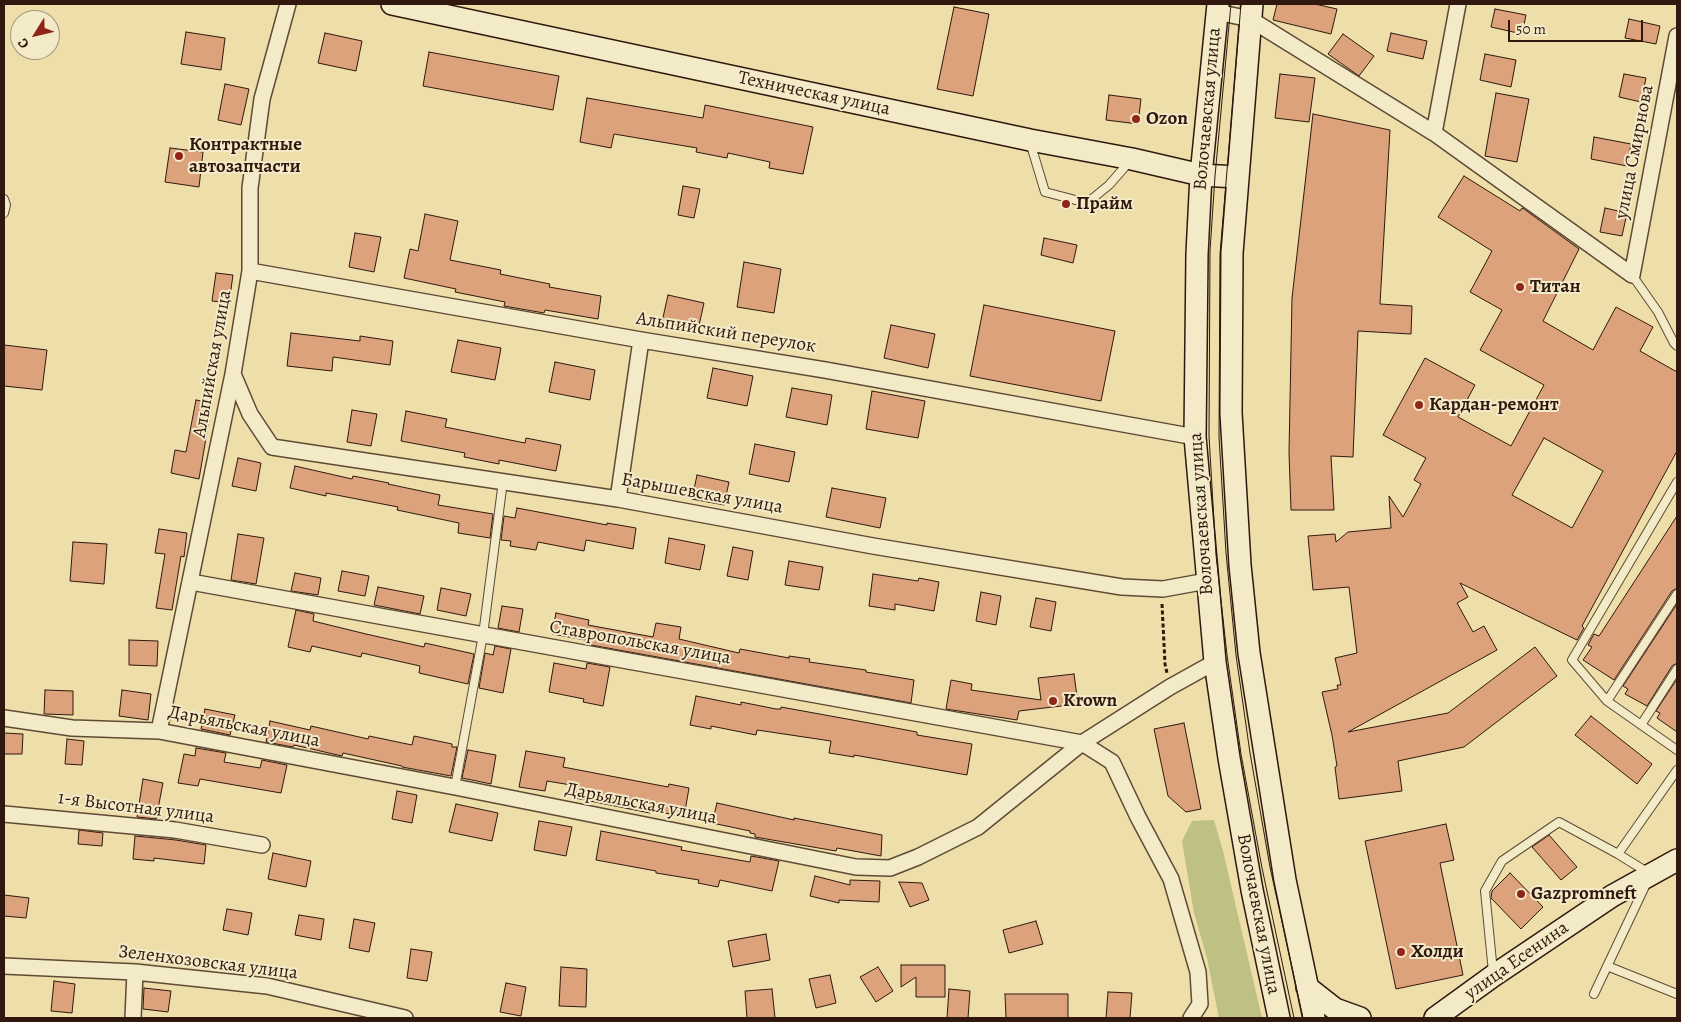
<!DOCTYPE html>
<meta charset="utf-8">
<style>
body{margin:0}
#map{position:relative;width:1681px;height:1022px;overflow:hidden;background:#eddeaa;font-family:Alegreya,serif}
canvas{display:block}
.frame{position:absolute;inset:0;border:5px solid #30180e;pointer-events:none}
.north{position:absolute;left:10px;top:10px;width:50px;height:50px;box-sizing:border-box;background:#f3eac8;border:1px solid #a5967e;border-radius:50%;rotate:234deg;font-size:14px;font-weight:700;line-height:20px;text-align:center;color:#30180e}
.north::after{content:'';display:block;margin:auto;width:18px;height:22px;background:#8f2418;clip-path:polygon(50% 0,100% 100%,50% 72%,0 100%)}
.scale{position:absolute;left:1508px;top:20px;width:135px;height:22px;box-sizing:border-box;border:2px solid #30180e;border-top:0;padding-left:6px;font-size:15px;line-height:18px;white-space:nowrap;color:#30180e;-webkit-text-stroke:4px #f3eac8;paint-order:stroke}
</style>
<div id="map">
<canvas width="1681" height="1022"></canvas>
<div class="frame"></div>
<div class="north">С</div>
<div class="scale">50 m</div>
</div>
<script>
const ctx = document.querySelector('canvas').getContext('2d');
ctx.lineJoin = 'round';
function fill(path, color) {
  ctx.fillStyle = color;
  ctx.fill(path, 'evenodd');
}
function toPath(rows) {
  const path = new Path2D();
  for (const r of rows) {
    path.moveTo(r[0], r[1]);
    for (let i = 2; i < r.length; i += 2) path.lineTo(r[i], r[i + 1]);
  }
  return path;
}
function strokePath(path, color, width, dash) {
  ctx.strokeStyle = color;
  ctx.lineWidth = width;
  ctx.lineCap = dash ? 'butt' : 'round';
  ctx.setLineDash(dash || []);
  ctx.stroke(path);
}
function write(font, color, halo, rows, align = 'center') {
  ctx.font = font + ' Alegreya,serif';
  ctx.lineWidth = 4;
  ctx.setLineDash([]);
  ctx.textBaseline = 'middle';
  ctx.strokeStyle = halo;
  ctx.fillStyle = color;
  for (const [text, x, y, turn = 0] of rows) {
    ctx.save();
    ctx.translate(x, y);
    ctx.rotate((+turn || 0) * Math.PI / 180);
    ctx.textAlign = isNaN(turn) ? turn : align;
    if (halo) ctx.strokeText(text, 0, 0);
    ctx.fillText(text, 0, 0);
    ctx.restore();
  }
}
const green = toPath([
 [1214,820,1223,851,1262,1018,1219,1018,1207,958,1194,913,1182,841,1192,821]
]);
const building = toPath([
 [1277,4,1315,4,1337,9,1331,34,1273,20,1277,4],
 [954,7,989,14,973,96,937,89,954,7],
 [1495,9,1526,15,1522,34,1491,27,1495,9],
 [1629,19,1660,26,1656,44,1625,38,1629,19],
 [186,32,225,38,221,70,181,64,186,32],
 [325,33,362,41,356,71,318,63,325,33],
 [1391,33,1427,41,1423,59,1387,51,1391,33],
 [1343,34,1374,56,1359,76,1328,54,1343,34],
 [429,52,559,76,553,110,423,86,429,52],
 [1485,54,1516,60,1511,87,1480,80,1485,54],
 [1280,74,1315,78,1309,122,1275,118,1280,74],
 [1624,74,1646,78,1641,102,1619,97,1624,74],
 [225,84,249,89,241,125,218,120,225,84],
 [1496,93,1529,99,1517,162,1485,156,1496,93],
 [1109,95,1141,99,1138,124,1106,120,1109,95],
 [587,98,703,118,705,105,813,127,803,174,769,168,770,162,728,153,727,158,696,152,697,148,614,134,611,148,580,142,587,98],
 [1313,114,1390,130,1380,304,1412,306,1411,334,1358,331,1353,457,1331,456,1334,510,1291,510,1289,453,1292,298,1313,114],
 [1594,137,1631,144,1627,166,1591,159,1594,137],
 [170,148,203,152,199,187,165,182,170,148],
 [1464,176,1520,211,1522,208,1524,209,1579,249,1543,321,1593,350,1616,307,1653,327,1640,351,1677,372,1677,451,1582,626,1584,628,1577,640,1460,583,1468,597,1457,603,1473,632,1484,626,1497,650,1348,732,1448,713,1535,647,1557,676,1464,747,1398,761,1402,791,1339,799,1335,767,1337,766,1332,735,1322,692,1338,689,1337,685,1341,685,1335,658,1357,653,1349,587,1313,590,1308,536,1335,534,1336,542,1348,532,1391,528,1389,496,1403,517,1421,484,1414,480,1426,458,1383,435,1425,358,1475,385,1458,417,1511,446,1544,385,1480,350,1502,310,1470,292,1492,251,1438,217,1464,176],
 [1544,438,1603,471,1572,528,1512,495,1544,438],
 [683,186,700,189,694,218,678,215,683,186],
 [1605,208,1627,213,1622,236,1600,232,1605,208],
 [425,214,458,221,450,260,501,270,500,274,550,284,549,287,601,296,598,319,545,310,544,313,504,306,505,302,455,292,456,289,404,278,410,249,418,251,425,214],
 [355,233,381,237,374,272,349,267,355,233],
 [1044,238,1077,245,1073,263,1041,255,1044,238],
 [744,262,781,269,774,313,737,307,744,262],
 [216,273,233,275,229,303,212,301,216,273],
 [668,295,704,303,698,330,662,322,668,295],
 [984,305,1115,331,1101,401,970,376,984,305],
 [891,325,935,334,928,368,884,358,891,325],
 [291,333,360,341,360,336,393,341,390,365,333,357,332,371,287,366,291,333],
 [458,340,501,348,495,380,451,372,458,340],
 [4,345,47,350,42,390,4,386,4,345],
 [555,362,595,370,590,400,549,392,555,362],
 [713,368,753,376,747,406,707,398,713,368],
 [792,388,832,395,827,425,786,417,792,388],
 [872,391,925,401,918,438,866,429,872,391],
 [196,400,212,403,199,479,171,473,175,450,186,452,196,400],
 [352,410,377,414,371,446,347,442,352,410],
 [406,411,447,419,445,427,525,443,526,438,561,445,556,471,499,460,499,464,464,457,465,453,401,441,406,411],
 [755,444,795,452,789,482,749,474,755,444],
 [238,458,261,463,256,491,232,486,238,458],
 [295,466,352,479,353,476,389,483,388,484,440,495,438,505,493,514,490,538,458,533,459,523,397,510,398,507,326,493,326,496,290,488,295,466],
 [697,475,729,482,724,505,692,499,697,475],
 [832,488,886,498,880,528,826,517,832,488],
 [517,508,607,525,607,523,636,528,633,549,586,540,584,551,538,542,536,550,510,546,511,541,501,540,504,516,515,518,517,508],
 [1677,516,1677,588,1672,591,1614,680,1583,660,1592,647,1588,645,1594,634,1599,636,1677,516],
 [159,529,187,533,184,557,181,556,172,610,156,608,165,554,155,553,159,529],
 [238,534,264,538,256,584,231,580,238,534],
 [669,538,705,545,700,570,665,563,669,538],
 [73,542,107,544,104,584,70,581,73,542],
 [733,547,753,551,748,580,727,576,733,547],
 [789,561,823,567,819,590,785,585,789,561],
 [342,571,369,576,365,596,338,591,342,571],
 [295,573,321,578,318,595,291,591,295,573],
 [873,574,918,581,919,578,939,582,934,611,895,604,895,610,869,606,873,574],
 [378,587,424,596,420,614,374,605,378,587],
 [441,588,471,594,466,616,437,610,441,588],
 [981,592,1001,596,996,625,976,621,981,592],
 [1036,598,1056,602,1051,631,1030,627,1036,598],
 [1677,604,1677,663,1672,666,1647,706,1625,694,1628,689,1623,686,1677,604],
 [502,606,523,609,519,632,498,628,502,606],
 [296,610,314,614,313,621,366,634,424,647,425,643,474,654,468,684,419,673,420,666,362,653,361,657,312,646,310,652,288,647,296,610],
 [556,613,589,620,588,625,653,637,656,623,681,627,679,639,739,653,740,649,789,658,789,656,810,659,809,662,866,670,866,672,914,680,911,703,591,645,591,641,552,634,556,613],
 [129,640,158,641,157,666,129,665,129,640],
 [495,646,511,649,503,693,479,688,485,653,493,655,495,646],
 [554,663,586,669,587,663,610,667,603,706,583,702,584,699,549,692,554,663],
 [1074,674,1078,704,1019,711,1017,720,946,709,951,680,972,684,971,690,1041,700,1038,678,1074,674],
 [1677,679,1677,732,1657,718,1660,713,1656,711,1677,679],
 [45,690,73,691,73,715,44,714,45,690],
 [122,690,151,694,148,720,119,716,122,690],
 [696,696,741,705,741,702,776,709,781,709,781,707,869,723,917,732,917,735,972,744,967,775,854,755,854,757,829,753,831,741,757,730,756,735,711,726,711,729,690,725,696,696],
 [205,709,235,715,230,735,201,729,205,709],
 [1591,716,1652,764,1637,784,1575,735,1591,716],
 [270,721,310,730,311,726,368,739,369,736,412,745,414,736,452,744,452,747,457,747,451,776,402,767,402,766,343,753,342,756,294,745,293,747,266,742,270,721],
 [1184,723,1201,809,1186,812,1168,796,1154,729,1184,723],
 [4,733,23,734,22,754,4,754,4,733],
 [67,739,84,741,82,765,65,764,67,739],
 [196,748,226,753,224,762,260,768,262,760,287,765,281,793,200,779,198,786,178,783,184,754,195,756,196,748],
 [468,750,496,755,491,784,462,778,468,750],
 [526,751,565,758,563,767,668,787,669,784,689,788,684,817,650,810,650,813,575,798,577,786,547,781,545,791,519,787,526,751],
 [143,779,163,783,156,819,137,817,143,779],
 [397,791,417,795,412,823,392,819,397,791],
 [717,803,794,820,794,818,882,835,881,856,837,848,836,851,755,837,755,834,750,833,750,831,712,823,717,803],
 [456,804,498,813,492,841,449,832,456,804],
 [539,821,572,827,566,856,534,850,539,821],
 [1446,824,1454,860,1440,863,1463,975,1396,989,1365,841,1446,824],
 [79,830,103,833,102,846,78,844,79,830],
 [601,831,682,847,681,850,750,862,751,856,779,861,772,891,720,880,718,887,698,883,699,880,656,873,656,871,596,860,601,831],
 [1549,835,1577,867,1561,880,1532,847,1549,835],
 [135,836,176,840,206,845,204,864,154,858,154,861,133,859,135,836],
 [273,853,311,861,306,887,268,879,273,853],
 [1510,873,1543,907,1521,929,1491,898,1492,891,1510,873],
 [815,876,850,885,850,880,880,881,879,902,839,900,839,903,810,896,815,876],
 [899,882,922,883,929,900,910,907,899,882],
 [4,895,29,898,26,918,4,916,4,895],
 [227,909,252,913,248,935,223,930,227,909],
 [299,915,324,919,321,940,295,935,299,915],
 [354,919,375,923,369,952,349,948,354,919],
 [1036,921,1043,944,1009,953,1003,930,1036,921],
 [766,934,770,960,733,967,728,941,766,934],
 [411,949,432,952,427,981,407,978,411,949],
 [901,965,945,965,945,997,916,997,916,977,901,987,901,965],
 [561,967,587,969,586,1007,559,1006,561,967],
 [878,967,893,991,876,1002,860,977,878,967],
 [830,975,836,1003,816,1008,809,979,830,975],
 [54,981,75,984,72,1013,51,1011,54,981],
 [506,983,526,987,521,1016,500,1012,506,983],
 [144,988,171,991,168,1012,143,1009,144,988],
 [772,989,775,1018,747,1018,745,991,772,989],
 [949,989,970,991,968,1018,947,1018,949,989],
 [1108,992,1132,993,1130,1018,1106,1018,1108,992],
 [1005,994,1068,994,1068,1018,1006,1018,1005,994]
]);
const path = toPath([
 [1162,604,1165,664,1167,673]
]);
const lane = toPath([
 [1030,142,1045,192,1087,203,1109,185,1130,161],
 [4,199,6,205,4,213],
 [1632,275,1658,312,1674,343,1677,346],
 [1677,594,1607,701,1677,750],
 [1607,701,1572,660,1677,482],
 [1641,725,1677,669],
 [455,787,483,635,503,481],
 [1618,854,1677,770],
 [1607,966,1677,994],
 [1493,972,1485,891,1502,861,1559,822,1618,854,1647,872],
 [1594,994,1646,884]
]);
const street = toPath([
 [1217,12,1250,19,1434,133,1632,275,1677,36],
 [1434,133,1458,4],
 [250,271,641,340,825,370,1195,437],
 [233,374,250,414,272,447,618,499,873,546,1122,587,1163,589,1207,581],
 [618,499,641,340],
 [191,582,1082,743,1112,762,1138,817,1171,879,1198,972,1200,1004,1191,1018],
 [4,718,72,728,159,731,455,787,856,867,890,868,918,857,978,827,1082,743,1170,687,1215,662],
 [159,731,233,374,250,271,250,188,262,99,288,4],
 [4,814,175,830,262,845],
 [4,966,135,972,267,986,405,1018],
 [133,1018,135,972]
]);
const secondary = toPath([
 [392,4,1030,140,1132,159,1201,175,1237,177],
 [1218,4,1201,175,1197,254,1195,437,1215,662,1229,758,1252,890,1279,1018],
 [1252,4,1232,253,1231,413,1240,565,1249,653,1285,880,1314,1018],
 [1307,987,1335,1009,1360,1018],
 [1435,1018,1493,976,1612,896,1677,860]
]);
const tram = toPath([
 [1231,4,1215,176,1210,251,1209,436,1216,555,1227,655,1241,754,1262,868,1294,1018],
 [1241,4,1220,254,1219,437,1226,553,1236,655,1250,753,1270,867,1303,1018]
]);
const markers = [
 [1136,119,5,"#8f2418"],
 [179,156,5,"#8f2418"],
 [1066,204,5,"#8f2418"],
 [1520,287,5,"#8f2418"],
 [1419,405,5,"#8f2418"],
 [1053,701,5,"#8f2418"],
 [1521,894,5,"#8f2418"],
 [1401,952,5,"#8f2418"]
];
const streetNames = [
 ["Техническая улица",814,94,12],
 ["Волочаевская улица",1208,109,-85],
 ["улица Смирнова",1635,152,-79],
 ["Альпийский переулок",726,333,9],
 ["Альпийская улица",213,364,-80],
 ["Барышевская улица",702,494,10],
 ["Волочаевская улица",1202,514,-94],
 ["Ставропольская улица",640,643,10],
 ["Дарьяльская улица",244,727,11],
 ["Дарьяльская улица",641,804,11],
 ["1-я Высотная улица",136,808,7],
 ["Волочаевская улица",1258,914,79],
 ["улица Есенина",1517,961,-35],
 ["Зеленхозовская улица",208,963,7]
];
const poiNames = [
 ["Ozon",1146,119],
 ["Контрактные",189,145],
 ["автозапчасти",189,167],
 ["Прайм",1076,204],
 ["Титан",1530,287],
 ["Кардан-ремонт",1429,405],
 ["Krown",1063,701],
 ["Gazpromneft",1531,894],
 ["Холди",1411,952]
];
fill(green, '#bec084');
fill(building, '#dba27b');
strokePath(building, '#30180e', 1);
strokePath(lane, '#5f4a35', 10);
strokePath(street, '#5f4a35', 18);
strokePath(secondary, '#30180e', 24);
strokePath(path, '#30180e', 3, [4, 2.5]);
strokePath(lane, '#f3eac8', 8);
strokePath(street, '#f3eac8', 15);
strokePath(secondary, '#f3eac8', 21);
strokePath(tram, '#30180e', 1);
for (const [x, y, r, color] of markers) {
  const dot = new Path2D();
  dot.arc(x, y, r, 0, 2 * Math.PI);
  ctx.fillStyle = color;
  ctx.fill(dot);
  strokePath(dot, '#f3eac8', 2);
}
write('19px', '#30180e', '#f3eac8', streetNames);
write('bold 19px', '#30180e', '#f3eac8', poiNames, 'left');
</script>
